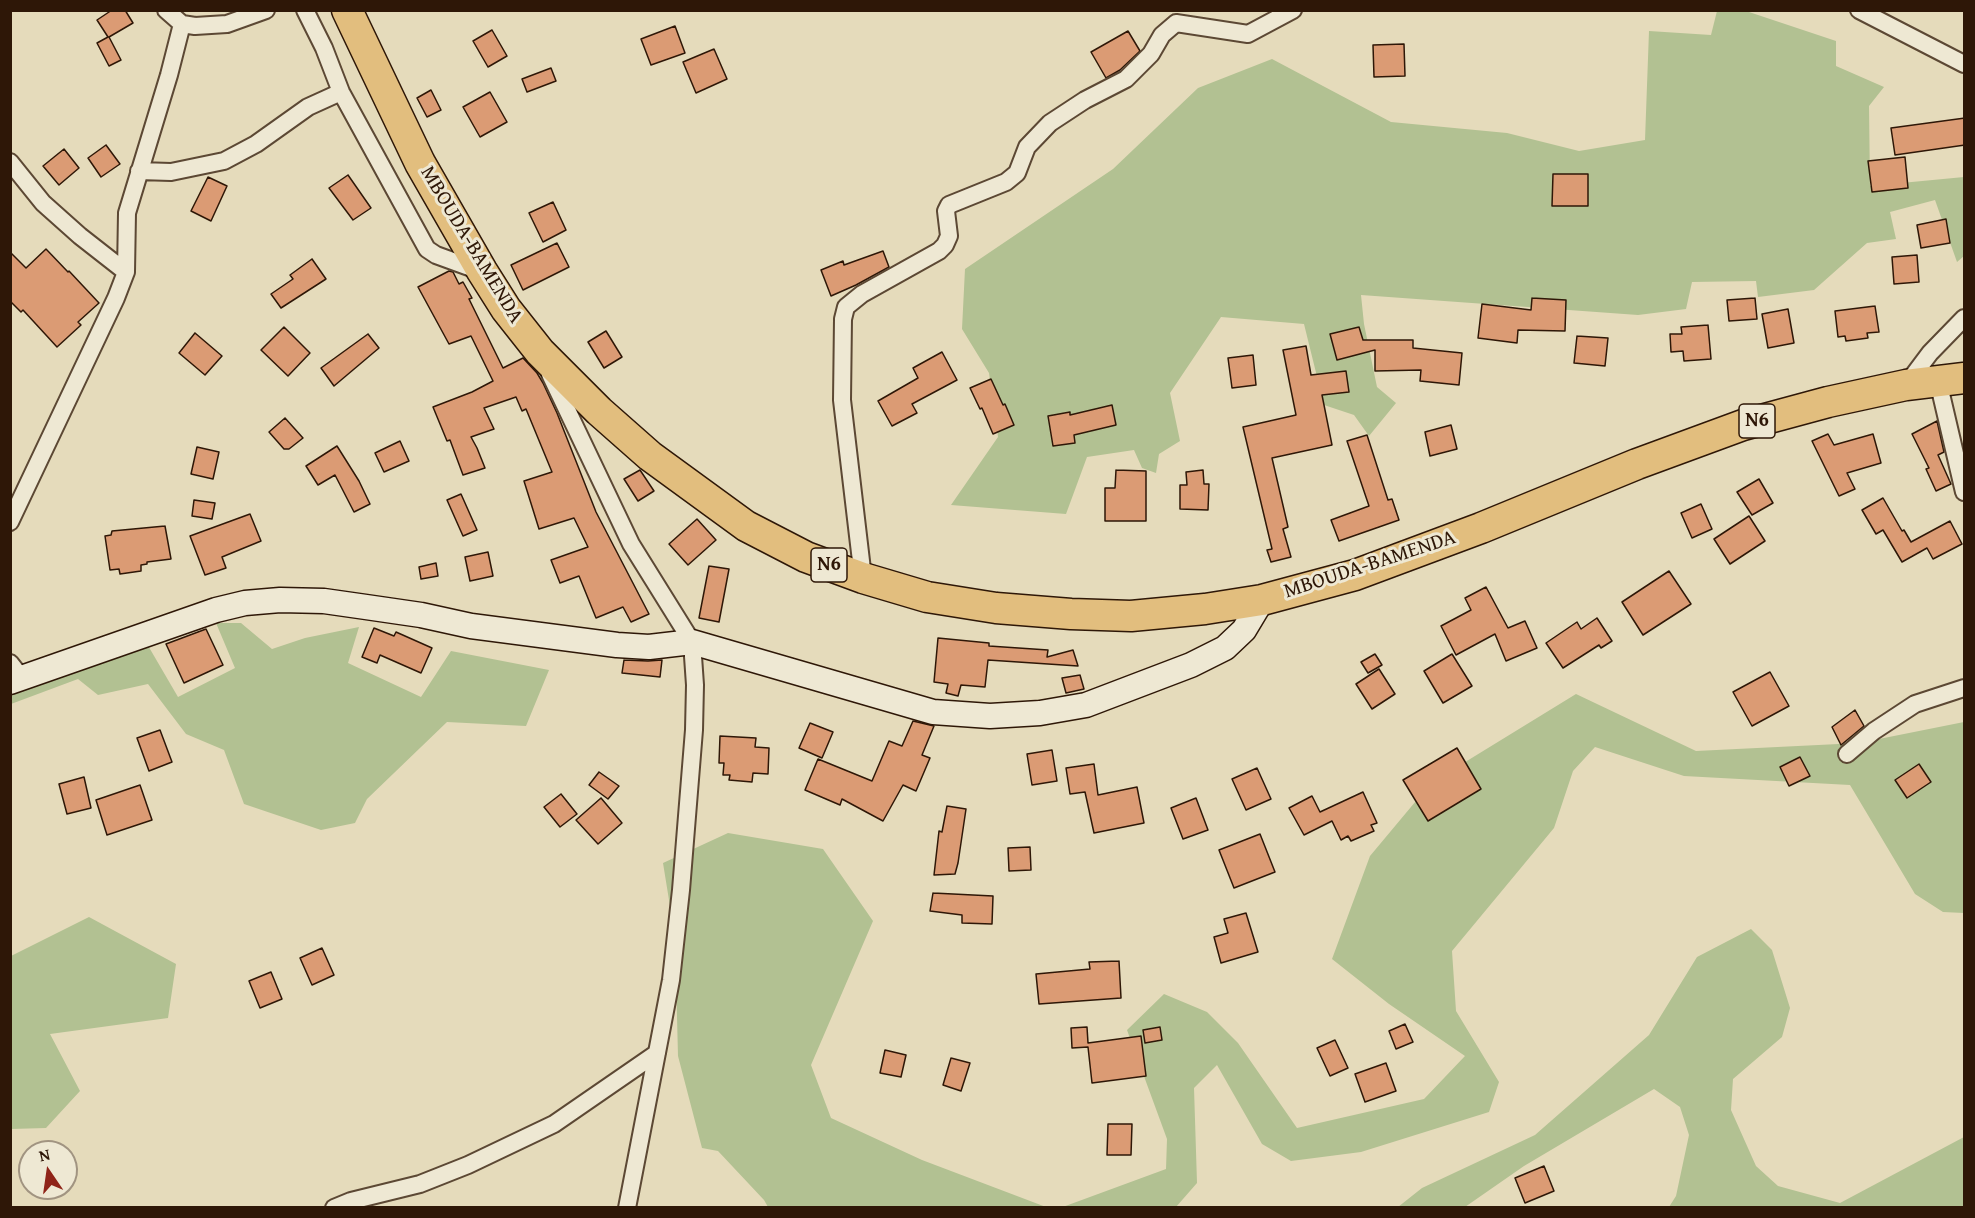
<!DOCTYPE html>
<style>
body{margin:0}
#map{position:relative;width:1975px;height:1218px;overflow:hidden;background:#e5dbbb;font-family:"Gentium Book Plus",serif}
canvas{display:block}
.frame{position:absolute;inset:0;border:12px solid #2e1707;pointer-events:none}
.north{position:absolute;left:18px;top:1140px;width:60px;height:60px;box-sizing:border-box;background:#eee8d3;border:2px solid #a19481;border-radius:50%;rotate:347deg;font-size:16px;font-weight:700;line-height:24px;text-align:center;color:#2e1707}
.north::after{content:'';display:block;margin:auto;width:21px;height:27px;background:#8f2418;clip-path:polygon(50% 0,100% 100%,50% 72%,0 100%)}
</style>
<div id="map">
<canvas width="1975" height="1218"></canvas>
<div class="frame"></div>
<div class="north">N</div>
</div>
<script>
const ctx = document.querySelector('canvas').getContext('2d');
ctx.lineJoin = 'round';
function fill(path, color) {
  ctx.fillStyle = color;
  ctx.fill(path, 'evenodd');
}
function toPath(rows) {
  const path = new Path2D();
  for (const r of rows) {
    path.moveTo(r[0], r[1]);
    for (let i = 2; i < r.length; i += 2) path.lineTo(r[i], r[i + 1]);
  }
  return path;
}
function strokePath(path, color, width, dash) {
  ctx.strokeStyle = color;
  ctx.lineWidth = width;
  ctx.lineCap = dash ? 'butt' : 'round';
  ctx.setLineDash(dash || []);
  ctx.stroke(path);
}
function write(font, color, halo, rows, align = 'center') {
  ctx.font = font + ' "Gentium Book Plus",serif';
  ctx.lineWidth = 6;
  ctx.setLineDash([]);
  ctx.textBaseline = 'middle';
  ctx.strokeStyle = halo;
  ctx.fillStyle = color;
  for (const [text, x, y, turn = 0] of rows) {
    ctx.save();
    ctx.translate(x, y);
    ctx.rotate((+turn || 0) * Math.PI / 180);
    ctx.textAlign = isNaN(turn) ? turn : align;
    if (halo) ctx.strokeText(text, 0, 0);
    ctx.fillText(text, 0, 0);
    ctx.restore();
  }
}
const green = toPath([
 [1717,11,1746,11,1836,41,1836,66,1884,87,1869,106,1870,186,1964,177,1964,256,1957,262,1935,200,1890,212,1896,239,1867,243,1814,290,1758,297,1756,281,1692,282,1686,309,1638,315,1361,295,1364,324,1377,387,1396,403,1369,436,1354,415,1324,405,1304,324,1221,317,1170,393,1180,441,1159,454,1156,473,1142,468,1134,450,1087,457,1066,514,951,505,998,437,989,373,962,329,965,269,1113,169,1198,88,1272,59,1391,122,1507,133,1579,151,1645,140,1649,31,1711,35],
 [216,623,241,623,272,649,305,638,359,627,348,663,421,697,451,651,549,670,526,726,447,722,367,799,355,823,321,830,244,804,224,750,186,734,148,684,98,695,78,679,11,704,11,677,143,637,178,697,235,668],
 [1576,694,1696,751,1859,743,1964,722,1964,913,1943,912,1915,894,1850,785,1684,776,1595,747,1573,771,1554,828,1452,951,1456,1011,1499,1082,1489,1112,1361,1152,1291,1161,1262,1144,1217,1065,1194,1088,1197,1183,1176,1207,1060,1208,1166,1169,1167,1139,1127,1030,1164,994,1207,1012,1238,1043,1297,1128,1424,1099,1465,1056,1389,1004,1332,959,1370,856,1431,783],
 [728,833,823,849,873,921,811,1065,831,1118,922,1160,1046,1207,768,1207,764,1200,718,1151,702,1148,678,1056,675,937,663,863],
 [89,917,176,964,168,1018,50,1034,80,1091,46,1128,11,1129,11,956],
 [1751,929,1772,950,1790,1008,1782,1037,1733,1079,1731,1110,1756,1166,1778,1186,1840,1203,1964,1137,1964,1207,1669,1207,1676,1196,1689,1135,1680,1107,1654,1089,1524,1166,1465,1207,1398,1207,1422,1188,1535,1135,1649,1035,1697,957]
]);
const building = toPath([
 [112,10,125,10,133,23,109,37,121,60,109,66,97,43,108,37,97,20,112,10],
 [675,26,685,53,651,65,641,39,675,26],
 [492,30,507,56,488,67,473,41,492,30],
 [1128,31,1140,51,1120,70,1106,78,1091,52,1128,31],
 [1404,44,1405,76,1374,77,1373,45,1404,44],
 [714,49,727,79,696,93,683,62,714,49],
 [551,68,556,81,527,92,522,79,551,68],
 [431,90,441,110,427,117,417,98,431,90],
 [490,92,507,122,480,137,463,107,490,92],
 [1965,118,1965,145,1895,155,1891,128,1965,118],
 [106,145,120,164,101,177,88,158,106,145],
 [64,149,79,168,59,185,43,166,64,149],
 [1905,157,1908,188,1872,192,1868,161,1905,157],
 [1553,174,1588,174,1588,206,1552,206,1553,174],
 [348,175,371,208,353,220,329,188,348,175],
 [208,177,227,186,211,221,191,211,208,177],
 [553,202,566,230,543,242,529,213,553,202],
 [1946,219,1950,243,1921,248,1917,225,1946,219],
 [557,243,569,267,523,290,511,265,557,243],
 [46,249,68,272,69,271,99,303,78,322,81,325,57,347,23,310,21,312,10,301,10,252,26,268,46,249],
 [883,251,889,267,856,285,831,296,821,270,843,261,844,265,883,251],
 [1917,255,1919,282,1894,284,1892,257,1917,255],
 [312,259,326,279,281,308,271,294,293,279,290,275,312,259],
 [449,271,453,272,459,284,463,282,472,298,469,299,503,368,523,358,537,373,543,383,557,413,596,512,649,614,631,622,623,607,596,618,579,576,560,583,551,560,588,547,574,518,539,529,524,481,552,472,526,409,522,411,516,397,484,408,494,429,471,437,477,448,485,468,463,475,450,440,447,441,433,407,472,392,493,381,471,336,449,344,418,287,449,271],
 [1532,298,1566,300,1565,331,1518,330,1517,343,1478,338,1482,304,1531,310,1532,298],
 [1755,298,1757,319,1729,321,1727,300,1755,298],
 [1875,306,1879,332,1867,333,1868,338,1846,341,1845,336,1838,337,1835,311,1875,306],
 [1788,309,1794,343,1768,348,1762,314,1788,309],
 [1708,325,1711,359,1684,361,1683,351,1671,352,1670,334,1682,334,1681,327,1708,325],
 [284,327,310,353,288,376,261,350,284,327],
 [1359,327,1363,340,1413,340,1413,348,1462,353,1459,385,1420,381,1421,370,1375,371,1375,350,1337,360,1330,334,1359,327],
 [606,331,622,357,604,368,588,342,606,331],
 [195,333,222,356,205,375,179,353,195,333],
 [368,334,379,348,334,386,321,368,368,334],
 [1577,336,1608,338,1605,366,1574,363,1577,336],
 [1306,346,1311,375,1346,371,1349,392,1322,395,1332,445,1272,458,1288,527,1283,529,1291,557,1271,562,1267,550,1272,549,1243,427,1296,415,1283,350,1306,346],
 [942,352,957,380,912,404,917,413,892,426,878,401,918,378,913,368,942,352],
 [1253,355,1256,385,1232,388,1228,358,1253,355],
 [991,379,1003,405,1005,404,1014,425,993,434,982,408,980,409,970,388,991,379],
 [1112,405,1116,425,1074,435,1075,443,1053,446,1048,416,1070,412,1070,415,1112,405],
 [285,418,303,438,289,449,284,449,269,432,285,418],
 [1937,421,1944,452,1938,455,1951,484,1936,491,1926,469,1929,468,1912,434,1937,421],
 [1451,425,1457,449,1430,456,1425,432,1451,425],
 [1828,434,1834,445,1873,434,1881,463,1847,473,1855,489,1839,496,1812,441,1828,434],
 [1367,435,1388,500,1392,499,1399,520,1339,541,1331,520,1369,506,1347,441,1367,435],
 [400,441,409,461,384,472,375,453,400,441],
 [337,446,359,481,370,504,354,512,335,475,318,485,306,466,337,446],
 [197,447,219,452,213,479,191,474,197,447],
 [640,470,654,491,638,501,624,479,640,470],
 [1116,470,1146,471,1146,521,1105,521,1105,488,1115,488,1116,470],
 [1203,470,1204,484,1209,484,1208,510,1180,509,1180,485,1187,485,1186,472,1203,470],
 [1759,479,1773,503,1752,515,1737,492,1759,479],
 [461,494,477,530,463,536,447,500,461,494],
 [1883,498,1902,531,1904,530,1911,542,1950,521,1962,544,1933,559,1927,548,1902,562,1883,530,1876,534,1862,510,1883,498],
 [194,500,215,503,212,519,192,516,194,500],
 [1701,504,1712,529,1692,538,1681,513,1701,504],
 [250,514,261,541,222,557,226,568,205,575,190,536,250,514],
 [1749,516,1765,541,1730,564,1714,539,1749,516],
 [697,519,716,540,688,565,669,544,697,519],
 [165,526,171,559,147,562,147,564,141,565,141,571,120,574,119,569,110,570,105,536,111,535,112,531,165,526],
 [488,552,493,576,470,581,465,557,488,552],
 [436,563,438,576,421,579,419,567,436,563],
 [709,566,729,569,719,622,699,618,709,566],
 [1669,571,1691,604,1643,635,1622,602,1669,571],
 [1486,587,1508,628,1525,621,1537,648,1506,661,1495,634,1456,655,1441,626,1471,610,1465,598,1486,587],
 [1597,618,1612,641,1601,648,1599,645,1563,668,1546,643,1577,622,1581,629,1597,618],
 [374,628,394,636,396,632,432,648,421,673,380,655,377,663,362,657,374,628],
 [206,629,223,665,184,683,166,644,206,629],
 [938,638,989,643,989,646,1048,650,1047,657,1073,650,1078,666,988,660,985,687,961,685,958,696,946,693,948,684,934,682,938,638],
 [1375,654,1382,665,1368,673,1361,662,1375,654],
 [1452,654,1472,686,1443,703,1424,671,1452,654],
 [624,660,648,661,662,660,660,677,622,673,624,660],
 [1379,669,1395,694,1372,709,1356,684,1379,669],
 [1770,672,1789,706,1752,726,1733,692,1770,672],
 [1080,675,1084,689,1066,693,1062,678,1080,675],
 [1855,710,1864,726,1841,745,1832,727,1855,710],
 [913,721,934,726,922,755,930,758,916,791,903,785,883,821,842,799,840,805,805,790,818,759,872,781,889,741,902,746,913,721],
 [810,723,833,732,822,758,799,748,810,723],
 [160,730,172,762,149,771,137,738,160,730],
 [720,736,756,738,755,747,769,748,768,774,753,773,752,782,729,780,730,775,723,775,724,763,719,763,720,736],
 [1457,748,1481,789,1428,821,1403,780,1457,748],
 [1052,750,1057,781,1032,785,1027,754,1052,750],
 [1800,757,1810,776,1789,786,1780,767,1800,757],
 [1094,764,1098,795,1137,787,1144,823,1094,833,1085,792,1070,794,1066,768,1094,764],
 [1919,764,1931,782,1907,798,1895,780,1919,764],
 [1257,768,1271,799,1246,810,1232,779,1257,768],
 [599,772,619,786,608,799,589,785,599,772],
 [84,777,91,808,67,814,59,784,84,777],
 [140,785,152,820,107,835,96,800,140,785],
 [1363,792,1377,823,1371,825,1374,831,1351,841,1348,836,1341,840,1332,821,1304,835,1289,808,1312,796,1320,812,1363,792],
 [561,794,577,814,560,827,544,807,561,794],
 [601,798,622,823,598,844,576,820,601,798],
 [1196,798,1208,830,1183,839,1171,808,1196,798],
 [947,806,966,809,958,863,955,874,934,875,939,831,942,832,947,806],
 [1260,834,1275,872,1234,888,1219,850,1260,834],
 [1030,847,1031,870,1009,871,1008,848,1030,847],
 [933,893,993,896,992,924,962,923,962,915,930,911,933,893],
 [1246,913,1258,952,1221,963,1214,937,1228,933,1224,919,1246,913],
 [322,948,334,975,312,985,300,958,322,948],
 [1119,961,1121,998,1039,1004,1036,974,1090,969,1089,962,1119,961],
 [271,972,282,999,260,1008,249,981,271,972],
 [1405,1024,1413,1042,1396,1049,1389,1031,1405,1024],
 [1087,1027,1088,1043,1141,1036,1146,1076,1092,1083,1088,1047,1072,1048,1071,1028,1087,1027],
 [1160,1027,1162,1040,1145,1043,1143,1030,1160,1027],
 [1335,1040,1348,1068,1330,1076,1317,1048,1335,1040],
 [885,1050,906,1055,901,1077,880,1073,885,1050],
 [951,1058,970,1063,961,1091,943,1085,951,1058],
 [1386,1063,1396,1091,1365,1102,1355,1074,1386,1063],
 [1108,1124,1132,1124,1131,1155,1107,1155,1108,1124],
 [1544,1166,1554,1191,1525,1203,1515,1178,1544,1166]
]);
const street = toPath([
 [166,10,182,24,195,26,227,24,266,10],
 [305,10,324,48,341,92,427,249,436,255,480,271],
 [1859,10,1964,64],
 [10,162,43,203,80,236,126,272],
 [139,171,171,172,224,161,256,144,308,107,341,92],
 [550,374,631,544,692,642,695,685,694,730,681,890,671,980,627,1208],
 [1938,381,1964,492],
 [1906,385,1930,353,1964,318],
 [10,522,116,298,126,272,127,213,169,75,182,24],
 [863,578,842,400,843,319,846,307,862,294,939,251,945,245,949,236,946,211,949,205,1006,182,1017,173,1027,147,1050,123,1085,100,1126,79,1151,54,1162,35,1176,23,1248,34,1293,10],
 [10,663,21,677],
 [1847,754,1874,731,1915,704,1964,688],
 [334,1208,351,1201,420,1184,468,1165,554,1124,657,1053]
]);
const secondary = toPath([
 [10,682,216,610,245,603,280,600,324,601,366,607,421,615,471,626,617,645,649,647,692,642,933,712,990,716,1040,713,1086,705,1191,665,1225,648,1244,630,1262,600]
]);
const highway = toPath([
 [347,10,420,163,482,271,506,309,540,352,599,411,650,456,746,526,806,557,863,578,927,597,996,608,1071,614,1131,616,1205,609,1262,600,1355,575,1481,528,1637,464,1743,425,1828,402,1906,385,1964,378]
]);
const shields = [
 [1757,421,36],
 [829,565,36]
];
const shieldNames = [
 ["N6",1757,421],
 ["N6",829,565]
];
const streetNames = [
 ["MBOUDA-BAMENDA",471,245,59],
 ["MBOUDA-BAMENDA",1370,565,-18]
];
fill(green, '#b2c192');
fill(building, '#db9b74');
strokePath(building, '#2e1707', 1.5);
strokePath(street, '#5c4834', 20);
strokePath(secondary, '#2e1707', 27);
strokePath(highway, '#2e1707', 33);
strokePath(street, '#eee8d3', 16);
strokePath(secondary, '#eee8d3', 24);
strokePath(highway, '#e2be7e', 30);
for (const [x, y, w] of shields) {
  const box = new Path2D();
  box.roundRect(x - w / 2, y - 17, w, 34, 4.5);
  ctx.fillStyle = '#eee8d3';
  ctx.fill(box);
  strokePath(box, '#2e1707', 1.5);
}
write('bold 20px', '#2e1707', null, shieldNames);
write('21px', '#2e1707', '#eee8d3', streetNames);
</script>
